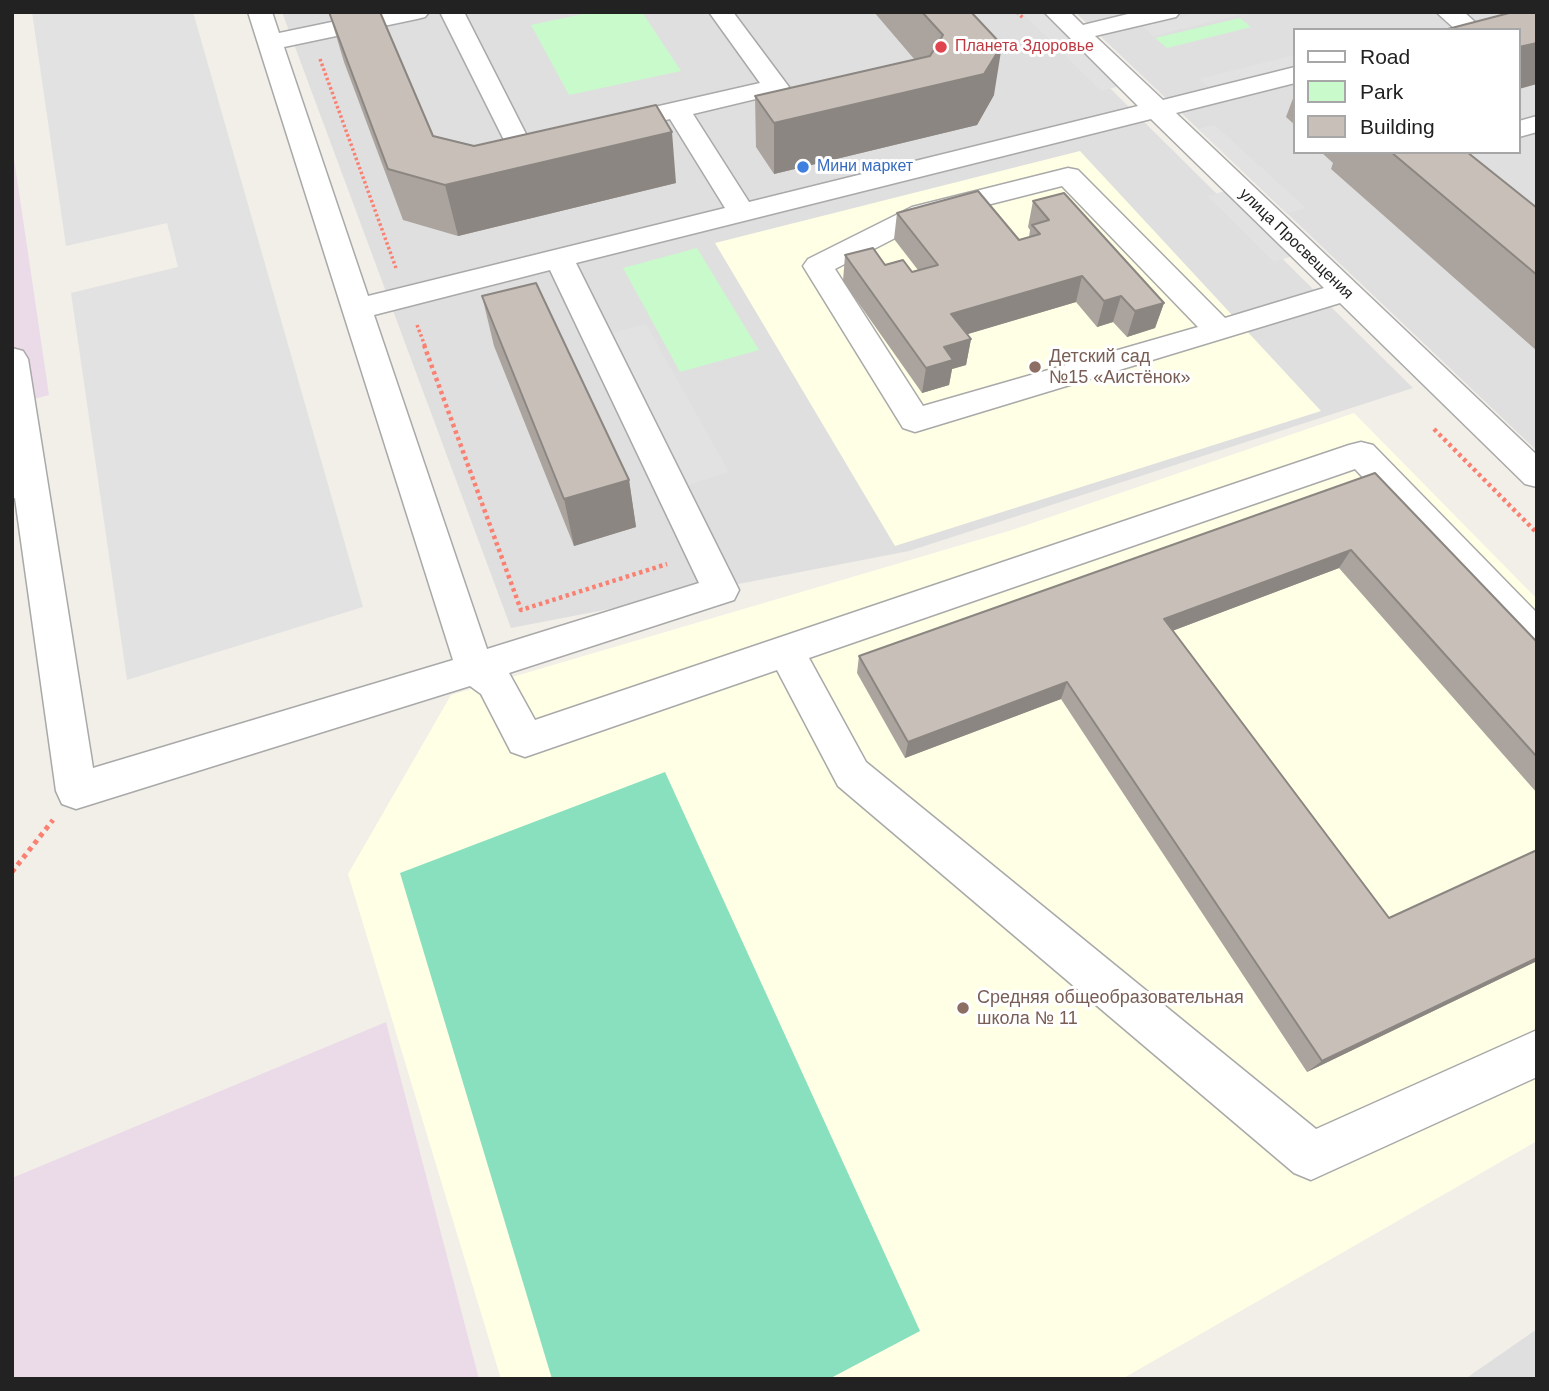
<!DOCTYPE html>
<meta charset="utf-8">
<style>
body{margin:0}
#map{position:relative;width:1549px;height:1391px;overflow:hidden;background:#f2efe9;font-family:Arial,sans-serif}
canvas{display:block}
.frame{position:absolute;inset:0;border:14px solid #222;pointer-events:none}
.legend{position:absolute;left:1293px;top:28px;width:228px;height:126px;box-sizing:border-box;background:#fff;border:2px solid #a7a7a7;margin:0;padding:9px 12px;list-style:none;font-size:21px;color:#222}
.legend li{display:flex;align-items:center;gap:14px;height:35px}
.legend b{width:35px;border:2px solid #a7a7a7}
</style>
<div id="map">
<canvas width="1549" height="1391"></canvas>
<div class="frame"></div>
<ul class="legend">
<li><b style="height:9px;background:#fff"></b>Road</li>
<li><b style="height:19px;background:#c8facc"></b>Park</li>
<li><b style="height:19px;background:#c7bfb8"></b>Building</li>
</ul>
</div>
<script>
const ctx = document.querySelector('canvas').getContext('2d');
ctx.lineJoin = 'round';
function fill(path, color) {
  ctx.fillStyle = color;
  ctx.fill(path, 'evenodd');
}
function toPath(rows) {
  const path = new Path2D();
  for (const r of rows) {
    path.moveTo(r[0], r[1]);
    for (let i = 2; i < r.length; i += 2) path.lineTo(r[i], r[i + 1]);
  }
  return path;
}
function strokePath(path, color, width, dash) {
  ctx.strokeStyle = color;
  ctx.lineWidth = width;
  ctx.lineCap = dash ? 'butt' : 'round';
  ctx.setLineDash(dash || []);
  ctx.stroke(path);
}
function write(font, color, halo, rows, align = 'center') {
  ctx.font = font + ' Arial,sans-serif';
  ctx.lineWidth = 6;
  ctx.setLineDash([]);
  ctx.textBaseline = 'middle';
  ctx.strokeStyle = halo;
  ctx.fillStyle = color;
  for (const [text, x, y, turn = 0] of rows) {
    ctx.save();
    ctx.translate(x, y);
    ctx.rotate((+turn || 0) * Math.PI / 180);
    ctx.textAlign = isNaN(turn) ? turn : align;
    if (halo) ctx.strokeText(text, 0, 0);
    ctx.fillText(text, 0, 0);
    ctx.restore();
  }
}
const residential = toPath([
 [282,12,1033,12,1413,388,909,551,511,628],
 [1075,12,1537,12,1537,451],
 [1295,30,1519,30,1519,152,1295,152],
 [1537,1329,1537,1379,1465,1379]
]);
const industrial = toPath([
 [12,145,49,395,12,405],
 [386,1022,479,1379,12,1379,12,1178]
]);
const education = toPath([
 [1080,151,1321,411,895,546,715,243],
 [1354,413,1537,599,1537,1141,1122,1379,501,1379,348,874,451,695,1012,530]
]);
const park = toPath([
 [592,12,642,12,681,71,569,95,531,25],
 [1240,18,1251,27,1167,48,1155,38],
 [697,248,759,350,680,372,623,268]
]);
const pitch = toPath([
 [665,772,920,1331,829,1379,552,1379,400,873]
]);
const parking = toPath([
 [32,12,193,12,363,607,127,680,71,293,178,267,167,223,66,246],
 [1021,12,1043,12,1120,86,1101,91],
 [1201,12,1251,12,1153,36,1143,26],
 [1295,55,1295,68,1211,89,1199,79],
 [1215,125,1306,208,1288,213,1198,129],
 [1226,191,1292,256,1274,262,1207,196],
 [646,324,729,472,685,486,604,335]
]);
const pathFar2 = toPath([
 [1017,12,1024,19],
 [320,59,396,268],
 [417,325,425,346]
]);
const pathFar1 = toPath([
 [424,345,521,610,667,564],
 [1434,429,1537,533]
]);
const path = toPath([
 [12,872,53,820]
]);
const minor = toPath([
 [248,12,272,12,279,33,380,12,429,12,425,17,417,19,284,47,368,296,725,208,670,119,519,154,510,152,440,12,464,12,527,136,760,83,709,12,733,12,789,87,785,92,693,114,749,202,1138,106,1044,12,1070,12,1083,25,1136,12,1180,12,1176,17,1095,36,1163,100,1295,67,1295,83,1176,113,1537,455,1537,487,1525,484,1340,303,915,432,903,428,803,266,808,259,912,207,1068,168,1078,170,1225,318,1324,288,1151,119,576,263,739,590,734,600,509,673,535,720,1349,445,1361,442,1373,445,1537,613,1537,652,1524,648,1355,469,809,658,866,762,1316,1129,1537,1030,1537,1077,1311,1180,1294,1173,838,786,777,670,525,757,511,752,481,694,470,686,76,809,62,804,56,791,15,498,12,499,12,348,23,351,28,359,93,768,453,660,248,12],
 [1062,186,1198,327,923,406,835,269,932,219,1062,186],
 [550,270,699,583,487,649,374,315,550,270],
 [1436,12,1464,12,1484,30,1456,30,1436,12],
 [1537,116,1537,132,1519,137,1519,121,1537,116]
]);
const wall = toPath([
 [329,12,433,136,474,146,676,183,458,236,403,220,344,62],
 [874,12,971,12,994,95,977,125,774,174,756,147,755,96,915,60],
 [1295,93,1295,125,1286,117],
 [1321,152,1467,152,1537,208,1537,351,1331,169,1333,163],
 [1033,201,1164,303,1155,328,1127,337,1113,322,1097,327,1076,302,967,334,971,339,966,365,952,369,949,385,922,393,843,281,845,255,912,272,918,270,894,239,897,213,1019,240,1029,237,1030,230,1028,227],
 [482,296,629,480,636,527,574,546,494,346],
 [1375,473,1537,642,1537,793,1339,568,1172,631,1389,918,1537,961,1307,1072,1061,699,905,758,857,673,859,656]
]);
const shadedWall = toPath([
 [1537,43,1537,84,1519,89,1519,47],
 [1002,45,994,95,977,125,774,174,774,123],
 [672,132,676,183,458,236,445,185],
 [1082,276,1076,302,948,340,951,314],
 [1121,296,1113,322,1097,327,1104,301],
 [1164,303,1155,328,1127,337,1135,311],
 [971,339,966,365,952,369,949,385,922,393,926,368,944,347],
 [629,480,636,527,574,546,564,499],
 [1351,550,1339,568,1156,637,1164,619],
 [1067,682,1061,699,905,758,908,742],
 [1537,958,1537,961,1307,1072,1322,1061]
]);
const building = toPath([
 [329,12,380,12,433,136,474,146,656,105,672,132,445,185,388,169,329,12],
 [922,12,971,12,1002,45,984,74,774,123,755,96,930,56,943,35,922,12],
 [1513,12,1537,12,1537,43,1519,47,1519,30,1444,30,1513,12],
 [1391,152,1467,152,1537,208,1537,275,1391,152],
 [978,191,1019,240,1040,234,1032,225,1049,220,1033,201,1064,193,1164,303,1135,311,1121,296,1104,301,1082,276,951,314,971,339,944,347,953,360,926,368,845,255,873,248,885,265,903,260,912,272,938,265,897,213,978,191],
 [536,283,629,480,564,499,482,296,536,283],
 [1375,473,1537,642,1537,757,1351,550,1164,619,1389,918,1537,850,1537,958,1322,1061,1067,682,908,742,859,656,1375,473]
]);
const markers = [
 [941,47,7,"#e0444e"],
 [803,167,7,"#3f7fe0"],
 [1035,367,7,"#8d6e63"],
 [963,1008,7,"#8d6e63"]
];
const farHealthnames = [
 ["Планета Здоровье",955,47]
];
const farShopnames = [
 ["Мини маркет",817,167]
];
const farStreetnames = [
 ["улица Просвещения",1296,244,44]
];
const educationNames = [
 ["Детский сад",1049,357],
 ["№15 «Аистёнок»",1049,378],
 ["Средняя общеобразовательная",977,998],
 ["школа № 11",977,1019]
];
fill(residential, '#e0dfdf');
fill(industrial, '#ebdbe8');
fill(education, '#ffffe5');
fill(park, '#c8facc');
fill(pitch, '#88e0be');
fill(parking, '#e2e2e2');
strokePath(minor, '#a9a9a9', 3);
strokePath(pathFar2, '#fa8072', 3.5, [2.5, 2.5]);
strokePath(pathFar1, '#fa8072', 4.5, [3.5, 3.5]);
strokePath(path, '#fa8072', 5, [4.5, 4.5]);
fill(minor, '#fff');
fill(wall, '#aba49e');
fill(shadedWall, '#8b8681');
fill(building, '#c7bfb8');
strokePath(building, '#8b8681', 2);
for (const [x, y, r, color] of markers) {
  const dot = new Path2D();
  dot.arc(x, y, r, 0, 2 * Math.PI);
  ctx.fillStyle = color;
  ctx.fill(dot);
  strokePath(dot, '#fff', 2.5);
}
write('16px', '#be3a42', '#fff', farHealthnames, 'left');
write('16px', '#366cbe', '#fff', farShopnames, 'left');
write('16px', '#222', '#fff', farStreetnames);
write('18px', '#785e54', '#fff', educationNames, 'left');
</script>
